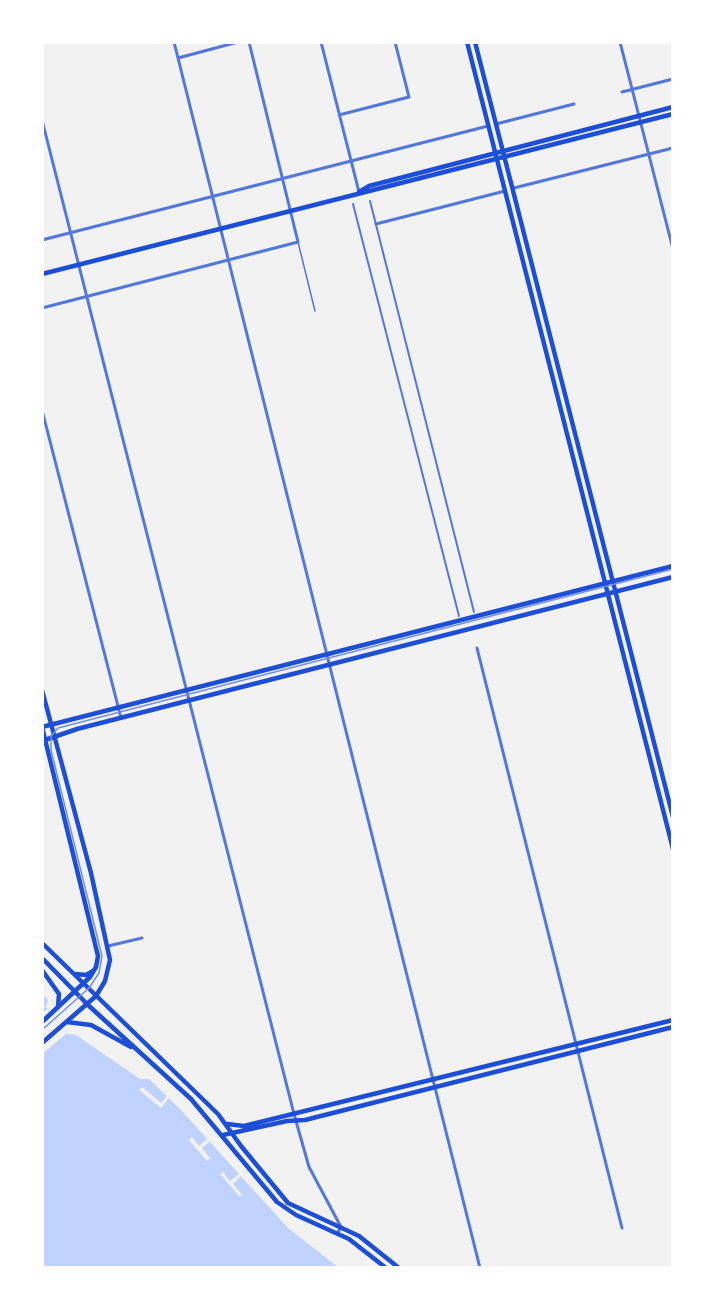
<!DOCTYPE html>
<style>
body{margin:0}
#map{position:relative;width:715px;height:1310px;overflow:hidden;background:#f2f2f2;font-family:"DM Sans",sans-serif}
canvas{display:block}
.frame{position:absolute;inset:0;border:44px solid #fff;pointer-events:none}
</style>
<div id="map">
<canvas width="715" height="1310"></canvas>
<div class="frame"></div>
</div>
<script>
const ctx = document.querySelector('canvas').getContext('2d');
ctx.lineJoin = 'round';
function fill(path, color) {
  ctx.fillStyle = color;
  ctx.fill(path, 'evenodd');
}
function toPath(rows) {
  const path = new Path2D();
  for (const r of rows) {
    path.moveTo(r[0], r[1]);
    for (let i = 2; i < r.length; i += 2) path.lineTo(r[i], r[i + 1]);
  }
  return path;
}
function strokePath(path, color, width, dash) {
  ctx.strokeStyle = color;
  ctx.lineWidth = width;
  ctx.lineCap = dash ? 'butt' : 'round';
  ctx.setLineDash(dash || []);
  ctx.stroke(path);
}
const water = toPath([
 [42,993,48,1000,46,1007,68,1034,76,1035,140,1079,149,1079,180,1109,288,1228,339,1268,42,1268]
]);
const pier = toPath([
 [47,1009,67,1033,42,1054,42,1013],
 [142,1087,161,1103,167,1096,169,1098,161,1108,139,1090],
 [192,1137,199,1146,207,1139,210,1141,202,1148,210,1158,207,1161,189,1140],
 [223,1172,230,1181,239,1174,241,1176,233,1184,242,1195,240,1197,220,1174]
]);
const service = toPath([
 [298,242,315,311]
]);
const pedestrian = toPath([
 [370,201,474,612],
 [353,204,459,616]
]);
const minor = toPath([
 [174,42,480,1268],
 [321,42,359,192],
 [620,42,673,249],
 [178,58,238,42],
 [622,92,673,79],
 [339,115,409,97,395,42],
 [42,120,294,1114,309,1167,341,1227,337,1234],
 [496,124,574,104],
 [514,188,673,148],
 [376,224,505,191],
 [42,240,488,126],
 [42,308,298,242,249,42],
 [42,410,121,718],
 [477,648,622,1228],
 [108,946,142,938]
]);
const secondary = toPath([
 [467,42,673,849],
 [475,42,673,817],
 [359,192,369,186,673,107],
 [42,274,673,114],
 [42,727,673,566],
 [45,740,77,729,673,577],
 [42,943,218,1114,241,1146,288,1203,359,1236,399,1268],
 [42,958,88,1005,191,1099,277,1202,296,1215,349,1239,386,1268],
 [42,970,59,994,58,1007],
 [76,974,86,975,93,971],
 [67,1022,91,1025,131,1047],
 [227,1124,244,1126,673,1020],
 [223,1135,287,1121,305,1120,673,1027]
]);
const primary = toPath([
 [42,690,91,873,110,960,105,981,96,996,42,1043],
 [42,727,98,956,96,967,90,977,42,1022]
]);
const tram = toPath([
 [42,1030,89,988,99,973,102,956,51,750,51,736,58,728,673,569]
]);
fill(water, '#bfd3fe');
fill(pier, '#f2f2f2');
strokePath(service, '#5277de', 1.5);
strokePath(pedestrian, '#5277de', 2);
strokePath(minor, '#5277de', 3);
strokePath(secondary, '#1d4ed8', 4.5);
strokePath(primary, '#1d4ed8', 4.5);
strokePath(tram, '#7290e2', 1.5);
</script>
